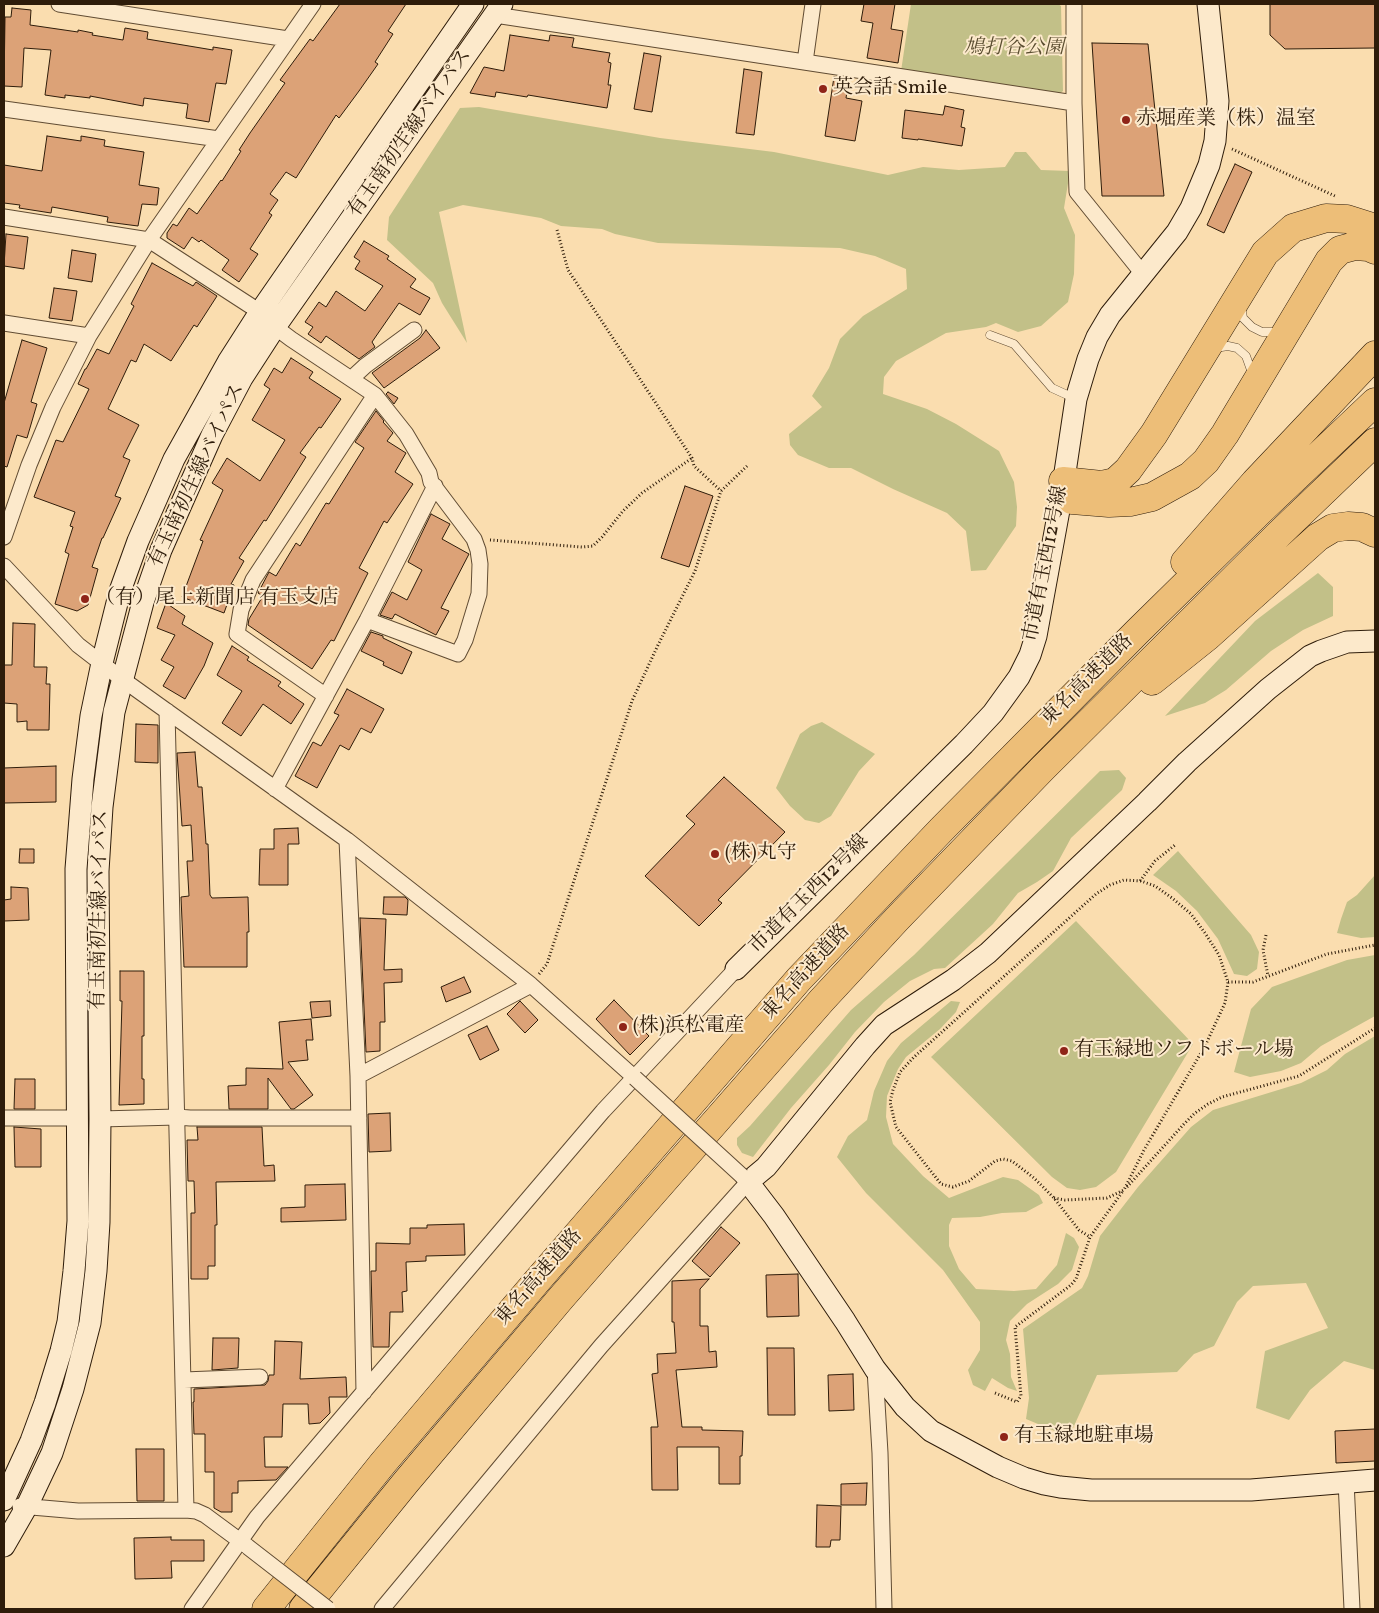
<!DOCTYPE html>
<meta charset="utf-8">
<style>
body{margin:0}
#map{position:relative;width:1379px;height:1613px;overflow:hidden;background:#faddaf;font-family:Vollkorn,serif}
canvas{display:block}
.frame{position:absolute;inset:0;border:5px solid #2e1c0a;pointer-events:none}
</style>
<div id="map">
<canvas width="1379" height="1613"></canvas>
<div class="frame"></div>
</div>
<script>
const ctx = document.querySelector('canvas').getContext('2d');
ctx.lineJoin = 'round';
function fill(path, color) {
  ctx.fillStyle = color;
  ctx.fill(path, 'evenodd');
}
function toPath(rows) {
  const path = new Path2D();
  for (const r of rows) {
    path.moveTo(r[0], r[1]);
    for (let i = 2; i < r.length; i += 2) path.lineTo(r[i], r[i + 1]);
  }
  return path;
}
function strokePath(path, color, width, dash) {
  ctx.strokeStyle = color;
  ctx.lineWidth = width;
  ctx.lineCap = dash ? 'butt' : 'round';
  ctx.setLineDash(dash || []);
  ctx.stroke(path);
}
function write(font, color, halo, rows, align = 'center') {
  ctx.font = font + ' Vollkorn,"Noto Serif JP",serif';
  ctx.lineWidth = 4;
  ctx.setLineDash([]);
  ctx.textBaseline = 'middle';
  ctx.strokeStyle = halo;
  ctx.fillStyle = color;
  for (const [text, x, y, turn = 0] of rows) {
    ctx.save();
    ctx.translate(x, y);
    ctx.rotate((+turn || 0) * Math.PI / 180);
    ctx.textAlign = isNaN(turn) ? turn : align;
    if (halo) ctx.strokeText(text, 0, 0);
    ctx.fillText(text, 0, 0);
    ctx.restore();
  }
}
const green = toPath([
 [911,4,1058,4,1061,6,1063,91,1053,99,900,78],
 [479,107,660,138,774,152,888,175,923,167,959,170,1005,167,1015,152,1026,152,1041,170,1070,171,1064,208,1075,235,1074,274,1068,302,1041,326,1018,332,996,323,986,327,946,333,896,361,884,377,883,394,927,409,956,424,999,451,1014,482,1017,507,1016,526,986,570,971,571,966,531,947,513,893,489,851,468,829,468,798,455,790,445,789,434,822,407,812,396,829,368,840,339,863,316,907,289,906,269,875,256,840,248,658,243,615,234,602,229,561,226,541,218,463,205,439,212,467,343,442,303,433,283,387,240,389,217,460,108],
 [1318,573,1333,587,1333,616,1303,630,1271,651,1226,690,1205,703,1165,716,1255,621],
 [822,722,875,754,859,771,831,816,819,823,805,820,790,806,776,788,800,734,811,726],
 [1119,770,1126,778,1122,790,1071,838,1053,871,1037,882,1018,893,993,924,945,968,934,969,910,981,884,1002,855,1032,829,1065,791,1108,753,1157,742,1153,737,1145,737,1138,750,1126,851,1010,914,955,1100,771],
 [1178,851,1251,935,1259,952,1257,969,1247,976,1234,974,1218,939,1197,911,1176,891,1153,875],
 [1375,875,1375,937,1361,938,1337,933,1341,919,1347,902,1357,895],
 [1076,921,1193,1044,1116,1172,1096,1187,1080,1190,1067,1188,1052,1177,931,1057],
 [1375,955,1375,1016,1321,1046,1301,1063,1281,1071,1250,1077,1234,1072,1251,1009,1272,987,1347,960],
 [951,1001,960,1002,956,1012,940,1029,906,1057,898,1069,887,1096,886,1117,893,1144,923,1176,949,1198,1003,1177,1018,1180,1039,1195,1043,1203,1026,1212,1002,1213,980,1217,952,1218,949,1225,949,1246,959,1269,976,1289,1014,1291,1036,1289,1057,1265,1066,1233,1074,1238,1079,1247,1072,1270,1058,1284,1027,1304,1010,1321,1006,1340,1010,1354,1011,1377,1017,1391,1008,1388,992,1378,985,1391,973,1385,968,1370,980,1350,980,1322,943,1270,866,1193,837,1157,848,1136,867,1120,874,1091,887,1061,901,1043],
 [1375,1036,1375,1370,1344,1361,1310,1390,1289,1420,1256,1408,1265,1351,1328,1328,1306,1283,1253,1286,1237,1302,1214,1346,1194,1354,1177,1372,1097,1375,1069,1437,1026,1419,1029,1398,1023,1329,1082,1288,1088,1276,1100,1236,1138,1187,1191,1127,1213,1110,1301,1083,1327,1070,1345,1054]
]);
const building = toPath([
 [340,4,406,4,388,31,393,34,375,62,378,64,359,91,339,118,336,115,296,178,286,172,270,194,278,200,269,213,272,215,250,249,258,254,239,282,222,270,229,260,201,240,199,242,192,237,184,249,167,238,167,233,173,224,177,226,189,208,197,214,221,180,222,181,241,151,239,150,250,133,285,83,280,80,310,39,313,41,340,4],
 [864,4,895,4,891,29,903,31,898,63,867,58,873,23,861,21,864,4],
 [1270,4,1375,4,1375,48,1285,49,1270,35,1270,4],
 [12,8,31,10,30,25,78,32,78,30,93,33,92,35,123,40,125,28,148,32,147,39,213,50,213,47,232,50,226,84,216,83,209,122,186,118,188,104,144,98,143,106,90,96,90,98,65,95,65,98,45,95,51,50,24,48,22,87,4,86,5,17,11,17,12,8],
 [510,35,549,41,550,35,574,38,572,47,610,53,608,62,611,63,608,85,611,85,607,108,528,95,527,97,496,92,495,97,470,93,484,67,504,71,510,35],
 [1092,43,1148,44,1164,196,1102,196,1092,43],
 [644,53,661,56,652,112,634,109,644,53],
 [744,69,762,72,754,135,736,133,744,69],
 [834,77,849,79,846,98,862,101,855,141,825,136,834,77],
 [945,106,964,110,961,127,965,128,962,146,918,139,918,140,902,138,905,110,943,115,945,106],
 [47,136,81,141,81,136,105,140,104,146,144,152,139,185,159,188,157,205,142,204,138,226,107,222,108,217,52,207,51,213,19,208,20,205,4,203,4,165,42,171,47,136],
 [1235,164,1252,172,1224,233,1207,225,1235,164],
 [6,234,28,237,24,269,4,266,6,234],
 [364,241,389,256,387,259,416,279,410,287,430,298,420,315,399,303,372,342,375,347,359,359,326,336,321,343,308,334,313,327,305,322,319,302,326,307,336,291,365,311,383,286,355,269,360,261,354,257,364,241],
 [72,250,96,254,92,282,68,278,72,250],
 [152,263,193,286,196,282,217,296,197,327,194,325,171,361,144,344,136,362,131,360,108,409,139,425,123,457,130,460,115,496,121,498,103,538,102,538,92,567,98,569,88,605,77,611,55,604,69,554,65,552,73,527,70,526,75,512,34,497,56,440,63,442,89,389,78,384,85,369,86,369,97,349,109,354,134,306,131,304,152,263],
 [54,288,77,291,72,321,49,318,54,288],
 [426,330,440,348,384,388,372,373,420,338,426,330],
 [22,340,47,348,31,402,37,404,27,438,17,435,7,467,4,466,4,403,22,340],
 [291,358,313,372,309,378,341,399,321,428,319,427,300,453,306,457,266,521,264,520,239,558,244,561,231,584,234,585,224,613,182,597,203,541,200,540,223,490,212,483,227,458,260,481,285,440,252,420,270,389,264,385,274,368,282,373,291,358],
 [388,392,398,398,394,404,386,394,388,392],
 [376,411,384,421,383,422,393,433,387,441,406,453,395,472,413,484,387,523,384,521,359,568,368,573,334,641,331,640,312,669,248,625,249,619,263,596,258,593,269,572,276,576,296,543,300,546,326,503,329,504,364,448,355,442,376,411],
 [685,486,713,496,689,567,661,558,685,486],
 [431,514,450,524,442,539,469,554,441,608,449,611,436,635,395,614,392,619,380,615,392,592,407,600,422,570,408,562,431,514],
 [166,603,185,616,182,624,213,643,204,666,185,699,163,686,174,667,161,660,175,635,157,628,166,603],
 [13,623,35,624,34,667,47,667,46,684,50,684,49,730,27,730,27,721,17,722,17,704,4,703,4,665,12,665,13,623],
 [371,632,383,636,383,638,412,652,402,674,383,665,384,662,361,651,371,632],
 [232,646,249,657,247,660,281,682,278,686,304,704,291,724,263,704,241,736,222,723,242,691,217,675,232,646],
 [347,689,384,709,371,733,361,728,349,750,340,745,317,788,295,776,313,742,321,746,339,715,334,713,347,689],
 [136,724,158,725,158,763,135,762,136,724],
 [195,752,198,787,202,787,206,844,208,844,210,895,212,898,248,897,249,932,247,932,247,967,184,967,181,897,189,896,187,861,193,861,191,825,182,826,177,753,195,752],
 [56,766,56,802,4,803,4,768,56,766],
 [724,777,785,832,718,900,722,903,699,926,645,876,695,824,686,816,724,777],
 [298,828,299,844,288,844,288,885,259,885,260,849,274,849,274,829,298,828],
 [20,849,34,849,34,863,19,863,20,849],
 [11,887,28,888,29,920,4,921,4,900,11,899,11,887],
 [384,897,405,897,408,900,407,915,383,914,384,897],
 [360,918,386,919,384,970,402,969,402,982,384,983,385,1022,380,1022,380,1051,366,1052,360,918],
 [120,971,144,971,144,1036,142,1036,142,1079,144,1079,144,1104,119,1105,122,1001,120,1001,120,971],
 [464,977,471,992,446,1002,441,987,464,977],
 [614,1000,649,1036,630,1055,596,1019,614,1000],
 [330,1001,331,1016,312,1018,310,1002,330,1001],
 [520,1001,538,1020,525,1033,507,1014,520,1001],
 [311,1019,313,1040,306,1040,308,1060,288,1062,313,1095,294,1109,291,1109,268,1078,268,1109,229,1109,228,1086,246,1085,246,1068,283,1069,279,1022,311,1019],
 [487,1026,499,1050,480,1060,468,1035,487,1026],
 [15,1079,35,1079,35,1109,14,1109,15,1079],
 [390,1113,391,1151,369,1152,368,1114,390,1113],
 [14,1127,41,1129,41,1167,15,1167,14,1127],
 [197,1127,262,1127,264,1166,274,1165,275,1181,216,1182,217,1225,215,1225,215,1266,208,1266,208,1279,191,1279,191,1213,195,1213,194,1181,188,1181,187,1140,198,1140,197,1127],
 [345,1184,346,1220,281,1222,281,1208,305,1207,305,1185,345,1184],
 [464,1224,465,1255,426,1256,426,1261,406,1262,407,1291,402,1292,403,1312,390,1312,389,1347,373,1347,371,1271,376,1271,376,1243,410,1244,410,1228,427,1228,427,1225,464,1224],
 [721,1227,740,1243,710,1277,692,1261,721,1227],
 [798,1274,799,1316,767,1317,766,1275,798,1274],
 [709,1279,700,1289,700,1326,708,1326,709,1352,716,1351,717,1367,676,1370,682,1427,702,1427,702,1430,743,1431,742,1456,740,1456,740,1484,719,1484,719,1447,677,1447,678,1490,652,1490,651,1427,658,1427,652,1374,658,1373,657,1354,676,1353,674,1322,672,1322,672,1281,709,1279],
 [213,1338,239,1338,238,1368,212,1370,213,1338],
 [275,1341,302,1342,300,1379,346,1377,347,1397,329,1397,330,1413,320,1423,309,1424,308,1404,283,1404,282,1437,264,1437,265,1467,288,1467,276,1480,238,1481,238,1493,232,1493,232,1512,221,1512,214,1508,214,1472,205,1472,205,1434,194,1434,193,1402,194,1402,194,1389,265,1385,268,1381,269,1375,274,1375,275,1341],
 [767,1348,794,1348,795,1415,768,1415,767,1348],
 [853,1374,854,1410,829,1411,828,1375,853,1374],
 [1375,1429,1375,1461,1336,1463,1335,1431,1375,1429],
 [136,1449,164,1449,164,1501,137,1501,136,1449],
 [867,1483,866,1505,841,1505,841,1484,867,1483],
 [817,1505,841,1506,840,1540,831,1540,830,1547,816,1547,817,1505],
 [171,1537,171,1540,204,1540,204,1561,171,1561,172,1578,135,1579,134,1538,171,1537]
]);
const path = toPath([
 [1232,149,1335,196],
 [557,230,568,270,692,458,694,466,721,491],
 [490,540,582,547,593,546,602,537,623,511,642,493,692,458],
 [1140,881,1155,861,1175,845],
 [1266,935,1263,950,1268,976],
 [539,974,547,964,632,701,658,645,695,571,721,491,747,466],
 [1228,982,1253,982,1327,954,1375,945],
 [1127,1187,1184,1124,1195,1113,1208,1104,1222,1097,1299,1076,1375,1028],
 [1054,1198,1065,1200,1107,1198,1124,1190,1144,1150,1205,1046,1225,1003,1228,982,1219,955,1205,933,1191,914,1172,898,1155,886,1141,881,1124,880,1110,885,1096,894,914,1057,900,1072,893,1090,890,1102,896,1127,941,1184,953,1187,969,1181,995,1161,1003,1159,1012,1161,1034,1178,1054,1198,1079,1230,1090,1237],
 [995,1393,1017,1402,1021,1396,1015,1327,1071,1285,1076,1279,1090,1237,1123,1191]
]);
const lane = toPath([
 [1241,307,1243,318,1252,327,1262,332,1274,332,1280,329],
 [990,335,1014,344,1052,388,1074,398],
 [1215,348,1228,346,1237,348,1246,356,1251,370,1250,377]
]);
const street = toPath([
 [59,4,288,39],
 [1074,4,1074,103,1077,192,1143,274],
 [495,15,1074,103],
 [805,62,813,4],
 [4,109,219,139],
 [4,217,149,240,260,312],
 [4,323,89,336],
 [275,327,291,339,375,395,406,434,429,473,431,482,474,539,478,550,480,564,479,594,465,640,458,654,367,620],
 [352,378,365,366,414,330],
 [4,537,29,465,53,407,89,336,149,240,313,4],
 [4,566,78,645,122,679,347,840,531,985,635,1078],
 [326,696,237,634,241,610,253,580,375,395],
 [275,789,367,620,435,486],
 [347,840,358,1076,364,1392],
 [358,1076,531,985],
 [4,1118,77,1118],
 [100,1119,177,1117,190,1118,359,1118],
 [875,1369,880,1453,884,1609],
 [184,1380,260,1377],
 [1346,1481,1352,1609],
 [20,1506,78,1511,186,1510,167,711],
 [186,1510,196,1511,205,1515,247,1546],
 [192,1609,257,1517,603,1111,736,969],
 [382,1609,601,1346,748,1182,742,1176]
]);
const secondary = toPath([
 [1375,641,1347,642,1321,651,1310,656,1268,689,1187,762,1147,802,988,953,953,980,884,1025,865,1046,766,1167,748,1182,774,1216,845,1321,875,1369,905,1407,931,1431,998,1467,1024,1478,1044,1484,1060,1487,1091,1490,1251,1490,1375,1480],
 [736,969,964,744,993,713,1019,677,1030,655,1036,636,1061,499,1076,399,1088,359,1097,337,1110,315,1177,232,1191,208,1209,165,1215,141,1218,101,1208,4],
 [4,1500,31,1441,45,1403,61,1351,68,1322,74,1271,78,1221,76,869,83,779,91,716,102,663,120,591,138,541,174,459,228,362,260,312,473,4],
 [4,1546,27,1506,52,1453,73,1389,90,1323,96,1271,99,1222,100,1119,98,871,102,807,114,712,143,602,161,550,212,435,242,378,275,327,502,4]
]);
const highway = toPath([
 [1063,481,1102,485,1115,482,1128,470,1154,434,1265,253,1293,228,1326,218,1347,219,1375,228],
 [1072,500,1109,503,1130,502,1152,497,1190,476,1206,461,1225,434,1329,261,1340,250,1355,246,1368,247,1375,250],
 [1185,562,1255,482,1375,355],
 [1152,681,1207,637,1318,537,1333,528,1348,526,1362,527,1375,533],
 [266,1609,383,1463,537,1281,799,979,942,829,1137,632,1258,513,1375,402],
 [303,1609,406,1482,561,1298,822,1000,897,919,1043,768,1279,534,1375,442]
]);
const streetBridge = toPath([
 [635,1078,742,1176],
 [248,1547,328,1609]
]);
const markers = [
 [823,89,5,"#8f2418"],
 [1126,120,5,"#8f2418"],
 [85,599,5,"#8f2418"],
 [715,854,5,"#8f2418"],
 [623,1027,5,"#8f2418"],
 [1064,1051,5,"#8f2418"],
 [1004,1437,5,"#8f2418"]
];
const parkNames = [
 ["鳩打谷公園",1014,49]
];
const poiNames = [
 ["英会話 Smile",833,89],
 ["赤堀産業（株）温室",1136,120],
 ["（有）尾上新聞店 有玉支店",95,599],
 ["(株)丸守",725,854],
 ["(株)浜松電産",633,1027],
 ["有玉緑地ソフトボール場",1074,1051],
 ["有玉緑地駐車場",1014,1437]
];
const streetNames = [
 ["有玉南初生線バイパス",411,134,-55],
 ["有玉南初生線バイパス",198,476,-65],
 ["市道有玉西12号線",1047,564,-79],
 ["東名高速道路",1088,681,-45],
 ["市道有玉西12号線",810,895,-45],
 ["有玉南初生線バイパス",101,910,-89],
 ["東名高速道路",807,973,-48],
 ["東名高速道路",540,1278,-49]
];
fill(green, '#c2c088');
fill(building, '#dca277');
strokePath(building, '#2e1c0a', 1);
strokePath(lane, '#614c33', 9);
strokePath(street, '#614c33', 17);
strokePath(secondary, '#2e1c0a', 23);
strokePath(highway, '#2e1c0a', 29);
strokePath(path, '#2e1c0a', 3, [1, 2.5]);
strokePath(lane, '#fce9cb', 8);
strokePath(street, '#fce9cb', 15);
strokePath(secondary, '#fce9cb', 21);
strokePath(highway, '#edbe78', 28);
strokePath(streetBridge, '#614c33', 17, []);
strokePath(streetBridge, '#fce9cb', 15);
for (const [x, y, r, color] of markers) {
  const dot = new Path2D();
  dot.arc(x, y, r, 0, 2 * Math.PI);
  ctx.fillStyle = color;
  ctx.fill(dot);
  strokePath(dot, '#fce9cb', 2);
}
write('italic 20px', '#5a4d30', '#fce9cb', parkNames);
write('20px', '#2e1c0a', '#fce9cb', poiNames, 'left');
write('20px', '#2e1c0a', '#fce9cb', streetNames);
</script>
